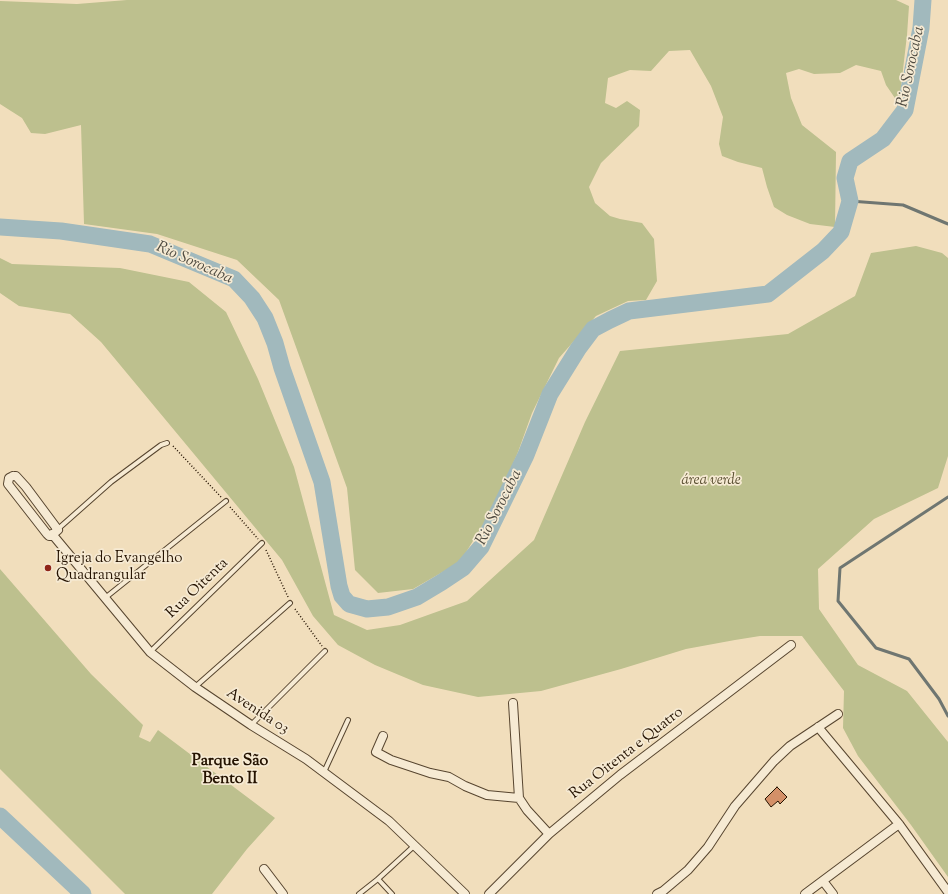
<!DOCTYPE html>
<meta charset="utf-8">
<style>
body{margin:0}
canvas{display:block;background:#f1debc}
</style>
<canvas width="948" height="894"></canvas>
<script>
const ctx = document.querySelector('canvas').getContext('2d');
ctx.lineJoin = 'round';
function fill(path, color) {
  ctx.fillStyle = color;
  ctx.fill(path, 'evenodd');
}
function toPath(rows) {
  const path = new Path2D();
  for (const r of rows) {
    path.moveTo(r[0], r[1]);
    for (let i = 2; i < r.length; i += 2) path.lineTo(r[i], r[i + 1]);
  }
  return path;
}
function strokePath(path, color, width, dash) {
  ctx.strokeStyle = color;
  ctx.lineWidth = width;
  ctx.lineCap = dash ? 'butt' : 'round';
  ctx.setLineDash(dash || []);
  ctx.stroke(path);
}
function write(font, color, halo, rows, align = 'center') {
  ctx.font = font + ' "Sorts Mill Goudy",serif';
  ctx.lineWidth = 3.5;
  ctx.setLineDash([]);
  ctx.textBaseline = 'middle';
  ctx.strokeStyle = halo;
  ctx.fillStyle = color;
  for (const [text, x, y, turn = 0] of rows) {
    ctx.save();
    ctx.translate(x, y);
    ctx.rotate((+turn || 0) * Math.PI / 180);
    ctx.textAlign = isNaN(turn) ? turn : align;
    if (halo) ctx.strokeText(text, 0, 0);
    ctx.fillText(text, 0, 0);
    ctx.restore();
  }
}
const green = toPath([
 [127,0,896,0,909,6,907,35,899,104,886,85,881,71,856,65,840,73,814,74,799,69,786,73,791,98,802,125,836,152,835,227,810,224,787,215,774,207,767,187,762,168,738,162,722,156,719,144,723,117,711,86,690,50,669,51,651,71,630,70,608,78,605,103,616,108,627,101,640,110,639,126,601,163,589,187,595,203,610,216,620,219,642,223,654,239,657,281,646,300,628,301,596,316,559,358,532,413,518,452,495,505,460,562,413,589,378,593,355,570,347,488,279,300,237,260,157,234,84,224,81,125,45,134,31,133,22,118,0,104,0,1,77,4],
 [916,246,942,253,948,258,948,456,938,488,874,519,818,569,819,609,858,665,907,691,948,742,948,877,911,825,858,756,843,728,844,691,802,636,760,636,735,640,686,649,621,669,541,691,478,697,423,685,375,665,338,645,313,616,282,560,101,342,70,314,19,306,0,293,0,258,12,264,120,268,189,282,226,312,258,379,294,467,334,615,367,630,400,625,467,601,534,540,585,422,620,351,788,334,855,296,871,253],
 [0,569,91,674,143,725,139,737,150,742,158,730,275,818,247,849,212,894,125,894,0,769]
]);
const stream = toPath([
 [850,201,903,205,948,224],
 [948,497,840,568,838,601,876,648,909,659,939,699,948,716]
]);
const river = toPath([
 [0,227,61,231,150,244,234,279,252,298,265,318,275,343,282,368,322,482,339,586,342,596,349,604,367,609,388,607,417,597,442,582,463,568,481,547,526,455,550,394,578,349,593,329,610,320,629,311,768,294,823,251,841,232,850,201,845,178,850,161,883,139,905,110,921,28,923,0],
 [0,816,83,894]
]);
const building = toPath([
 [777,787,787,797,780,804,778,801,771,807,765,799,777,787]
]);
const path = toPath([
 [173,446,221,497],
 [230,507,258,539],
 [266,550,288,597],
 [295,609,322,646]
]);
const service = toPath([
 [58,529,111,482,161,445,167,443],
 [105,598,226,501],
 [150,652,262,543],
 [195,687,290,603],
 [251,725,325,651],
 [324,772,348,720],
 [378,879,392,894],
 [359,894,378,879,414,846]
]);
const minor = toPath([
 [13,476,16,476,26,487,58,530,51,536,49,536,47,534,8,484,9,478,13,476],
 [52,534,150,652,195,687,251,725,306,759,389,821,465,894],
 [513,703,519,798,527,810,549,834],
 [818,727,899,824,948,892],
 [383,736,376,752,391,760,430,773,449,777,465,786,487,795,519,798],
 [264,869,283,894],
 [823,881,833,894],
 [489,894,549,834,620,775,791,645],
 [657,894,663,891,688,870,708,847,735,806,774,761,790,746,838,714],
 [805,894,899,824]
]);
const markers = [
 [48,568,4,"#8f2418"]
];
const parkNames = [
 ["área verde",711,481]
];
const poiNames = [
 ["Igreja do Evangelho",56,559],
 ["Quadrangular",56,576]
];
const streetNames = [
 ["Rua Oitenta",198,589,-44],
 ["Avenida 03",257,712,33],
 ["Rua Oitenta e Quatro",627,754,-38]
];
const waterNames = [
 ["Rio Sorocaba",912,67,-78],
 ["Rio Sorocaba",194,264,24],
 ["Rio Sorocaba",500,508,-63]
];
const neighbourhoodNames = [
 ["Parque São",230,762],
 ["Bento II",230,780]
];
fill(green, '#bdc08e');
strokePath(stream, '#6f7671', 3);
strokePath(river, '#a1b9bd', 17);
fill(building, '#d49068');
strokePath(building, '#241200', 1);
strokePath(service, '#57452f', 6);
strokePath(minor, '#57452f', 10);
strokePath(path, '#241200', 1.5, [1, 2]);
strokePath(service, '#f6ead3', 4);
strokePath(minor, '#f6ead3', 8);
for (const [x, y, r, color] of markers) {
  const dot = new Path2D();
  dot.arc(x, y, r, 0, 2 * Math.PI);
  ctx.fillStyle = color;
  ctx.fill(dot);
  strokePath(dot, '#f6ead3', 1.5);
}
write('italic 15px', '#5a4f32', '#f6ead3', parkNames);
write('15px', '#241200', '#f6ead3', poiNames, 'left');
write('15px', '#241200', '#f6ead3', streetNames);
write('italic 16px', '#504c42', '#f6ead3', waterNames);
write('bold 16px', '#241200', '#f6ead3', neighbourhoodNames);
</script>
